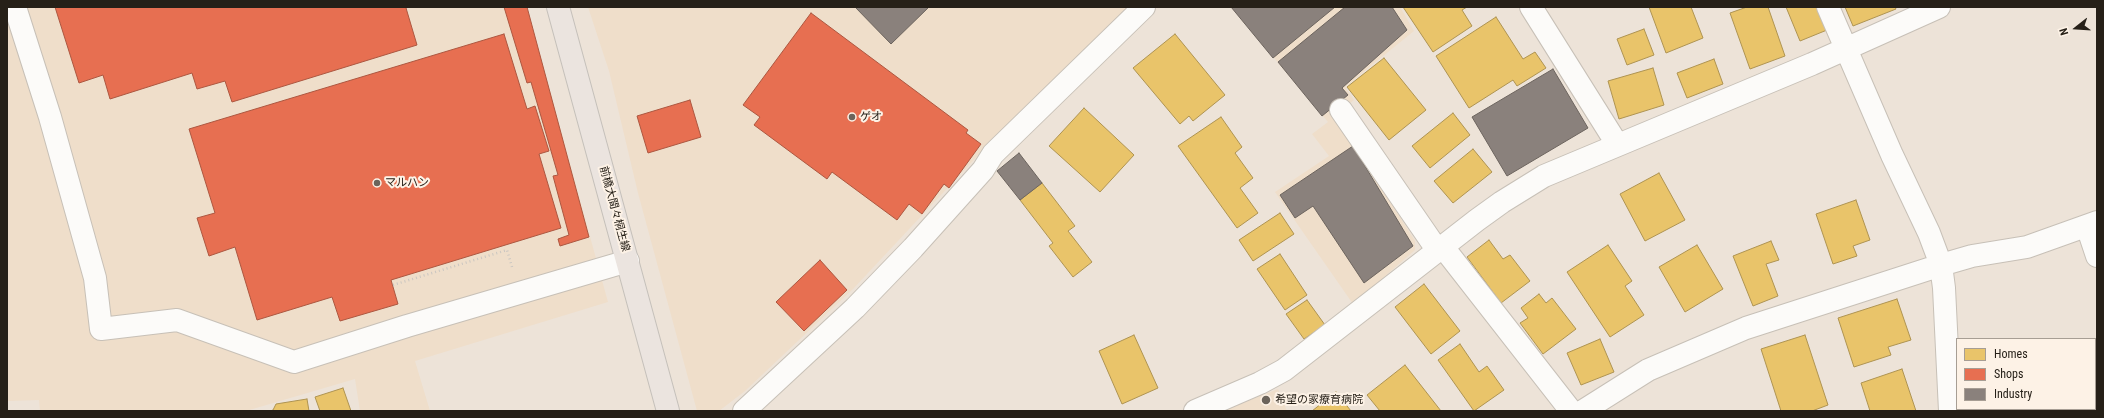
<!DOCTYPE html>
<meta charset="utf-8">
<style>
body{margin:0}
#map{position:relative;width:2104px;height:418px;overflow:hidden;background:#ede3d8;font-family:"Roboto Condensed",sans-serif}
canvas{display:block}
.frame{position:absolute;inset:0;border:8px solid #262018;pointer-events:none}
.legend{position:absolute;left:1956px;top:338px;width:140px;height:72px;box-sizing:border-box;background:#fdf2e6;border:1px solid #a79e94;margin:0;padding:5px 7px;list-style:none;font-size:12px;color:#262018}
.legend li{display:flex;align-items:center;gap:8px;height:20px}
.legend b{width:20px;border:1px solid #a79e94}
.north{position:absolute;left:2056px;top:8px;width:40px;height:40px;-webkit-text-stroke:3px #fdf2e6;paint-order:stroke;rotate:253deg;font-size:11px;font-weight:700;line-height:16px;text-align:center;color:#262018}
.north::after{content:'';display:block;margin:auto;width:14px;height:18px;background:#262018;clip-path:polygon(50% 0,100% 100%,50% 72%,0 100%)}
</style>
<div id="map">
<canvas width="2104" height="418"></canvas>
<div class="frame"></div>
<ul class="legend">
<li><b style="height:11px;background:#e9c46a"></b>Homes</li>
<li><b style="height:11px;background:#e76f51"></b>Shops</li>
<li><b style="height:11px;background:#8a817c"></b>Industry</li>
</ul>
<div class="north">N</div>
</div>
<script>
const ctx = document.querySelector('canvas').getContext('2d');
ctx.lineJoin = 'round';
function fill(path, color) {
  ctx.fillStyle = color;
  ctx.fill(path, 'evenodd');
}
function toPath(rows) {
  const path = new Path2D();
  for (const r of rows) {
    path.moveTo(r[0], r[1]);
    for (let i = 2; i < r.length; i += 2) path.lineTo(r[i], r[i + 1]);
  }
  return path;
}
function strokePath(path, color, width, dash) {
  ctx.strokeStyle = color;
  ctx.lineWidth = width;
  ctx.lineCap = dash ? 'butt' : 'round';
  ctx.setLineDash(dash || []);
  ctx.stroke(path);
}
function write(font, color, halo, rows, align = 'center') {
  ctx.font = font + ' "Roboto Condensed","Noto Sans JP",sans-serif';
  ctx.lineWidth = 4;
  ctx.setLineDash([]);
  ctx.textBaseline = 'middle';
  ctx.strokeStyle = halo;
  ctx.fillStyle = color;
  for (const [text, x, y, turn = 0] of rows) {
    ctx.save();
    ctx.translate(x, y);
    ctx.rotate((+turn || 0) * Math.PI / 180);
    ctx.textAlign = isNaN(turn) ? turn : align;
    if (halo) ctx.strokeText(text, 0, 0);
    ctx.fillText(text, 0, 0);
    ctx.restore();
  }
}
const built = toPath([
 [7,7,527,7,608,302,415,361,430,411,360,411,355,379,246,411,40,411,39,400,7,401],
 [588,7,1130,7,999,133,853,289,745,391,719,411,697,411,638,193,609,71],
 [1231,7,1400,7,1414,31,1345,87,1354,100,1335,115,1415,241,1415,250,1353,304,1275,192,1329,156,1312,134,1328,122],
 [1278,389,1287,411,1222,411]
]);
const homes = toPath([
 [1403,7,1467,7,1462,10,1472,26,1433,52,1403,7],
 [1649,7,1691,7,1703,38,1666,53,1649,7],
 [1747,7,1768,7,1785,56,1750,69,1730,13,1747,7],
 [1786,7,1818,7,1827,30,1800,41,1786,7],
 [1845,7,1895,7,1896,9,1853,26,1845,7],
 [1496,17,1523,59,1535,52,1546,68,1517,86,1513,80,1469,108,1436,56,1496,17],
 [1644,29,1654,55,1627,65,1617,39,1644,29],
 [1175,34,1225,95,1193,121,1189,116,1180,124,1133,68,1175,34],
 [1384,58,1426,110,1389,140,1347,87,1384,58],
 [1714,59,1723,84,1687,98,1677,73,1714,59],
 [1653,68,1664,105,1619,119,1608,81,1653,68],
 [1084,108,1134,155,1100,192,1049,146,1084,108],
 [1453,113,1470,135,1430,168,1412,146,1453,113],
 [1221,117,1242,147,1235,153,1253,178,1240,188,1258,213,1237,228,1178,146,1221,117],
 [1473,149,1492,172,1453,203,1434,181,1473,149],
 [1659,173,1685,220,1645,241,1620,194,1659,173],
 [1042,183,1075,226,1068,231,1092,262,1073,277,1049,246,1053,243,1020,200,1042,183],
 [1856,200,1870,240,1853,246,1857,256,1833,264,1816,214,1856,200],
 [1280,213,1294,234,1253,261,1239,240,1280,213],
 [1489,240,1503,259,1510,255,1530,281,1501,303,1467,257,1489,240],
 [1771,241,1779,260,1766,264,1778,296,1753,306,1733,256,1771,241],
 [1608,245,1632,281,1625,286,1644,315,1610,337,1567,272,1608,245],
 [1697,245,1723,289,1685,312,1659,267,1697,245],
 [1280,254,1307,295,1285,310,1257,269,1280,254],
 [1424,284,1460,331,1431,354,1395,307,1424,284],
 [1539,294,1546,303,1552,298,1576,329,1543,354,1520,323,1528,318,1521,308,1539,294],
 [1897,299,1911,340,1888,347,1891,355,1854,367,1838,318,1897,299],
 [1307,300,1325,325,1304,339,1286,314,1307,300],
 [1134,335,1158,388,1122,404,1099,351,1134,335],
 [1805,335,1828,405,1812,411,1781,411,1761,349,1805,335],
 [1600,339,1614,372,1581,385,1567,353,1600,339],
 [1460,344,1479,372,1487,366,1504,390,1474,411,1438,360,1460,344],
 [1405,365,1441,411,1380,411,1367,395,1405,365],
 [1902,369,1916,411,1870,411,1861,383,1902,369],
 [343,388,351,411,320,411,315,397,343,388],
 [1336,392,1351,411,1312,411,1336,392],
 [307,399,309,411,271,411,273,410,276,404,307,399]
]);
const shops = toPath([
 [55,7,408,7,406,8,417,45,232,102,225,81,197,89,192,73,110,99,103,75,79,83,55,7],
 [504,7,527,7,589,237,560,246,558,239,569,235,553,176,558,175,531,82,527,83,504,7],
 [811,13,968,130,966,133,981,144,949,188,944,184,922,214,909,204,897,220,832,172,827,179,754,125,760,117,743,105,811,13],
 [504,34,527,109,535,106,549,151,539,154,561,228,391,280,398,304,340,321,332,297,257,320,235,247,209,256,197,218,215,213,189,129,504,34],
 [690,100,701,137,648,153,637,116,690,100],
 [820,260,847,290,804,331,776,302,820,260]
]);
const industry = toPath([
 [855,7,929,7,891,44,855,7],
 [1231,7,1335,7,1273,58,1231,7],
 [1345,7,1392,7,1407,30,1342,88,1348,95,1322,116,1278,62,1345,7],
 [1553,69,1588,128,1507,176,1472,117,1553,69],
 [1353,146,1413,246,1364,283,1313,206,1295,218,1280,195,1353,146],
 [1019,153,1042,183,1020,200,997,171,1019,153]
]);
const path = toPath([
 [393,285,507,250,512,267]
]);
const minor = toPath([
 [15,7,50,117,95,278,101,329,177,320,294,362,407,326,628,261],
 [1531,7,1617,144],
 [1828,7,1892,155,1929,233,1941,265,1944,288,1950,411],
 [1341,110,1438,251],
 [2087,226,2097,256],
 [1443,247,1571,411],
 [744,411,855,308,913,248,983,170,993,154,1144,7],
 [1195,411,1260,383,1284,370,1477,220,1502,202,1544,176,1812,64,1939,7],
 [1583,411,1648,370,1746,328,1941,265,1972,256,2027,247,2097,222]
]);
const major = toPath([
 [558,7,668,411]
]);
const markers = [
 [852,117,4,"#6c645b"],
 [377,183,4,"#6c645b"],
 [1266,400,5,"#6c645b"]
];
const poiNames = [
 ["ゲオ",860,117],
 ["マルハン",385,183],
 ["希望の家療育病院",1275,400]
];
const streetNames = [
 ["前橋大間々桐生線",614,209,75]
];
fill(built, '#efdeca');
fill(homes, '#e9c46a');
strokePath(homes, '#ae9351', 1);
fill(shops, '#e76f51');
strokePath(shops, '#ad5740', 1);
fill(industry, '#8a817c');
strokePath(industry, '#6c645e', 1);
strokePath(minor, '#c7c0b7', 24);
strokePath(major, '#c5c0ba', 24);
strokePath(path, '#cac6c1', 2.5, [1, 3]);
strokePath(minor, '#fcfbf9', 22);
strokePath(major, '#ebe4df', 22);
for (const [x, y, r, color] of markers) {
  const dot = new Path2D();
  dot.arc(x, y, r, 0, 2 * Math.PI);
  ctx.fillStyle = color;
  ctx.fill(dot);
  strokePath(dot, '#fdf2e6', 1.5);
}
write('11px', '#262018', '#fdf2e6', poiNames, 'left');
write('11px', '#262018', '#fdf2e6', streetNames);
</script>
